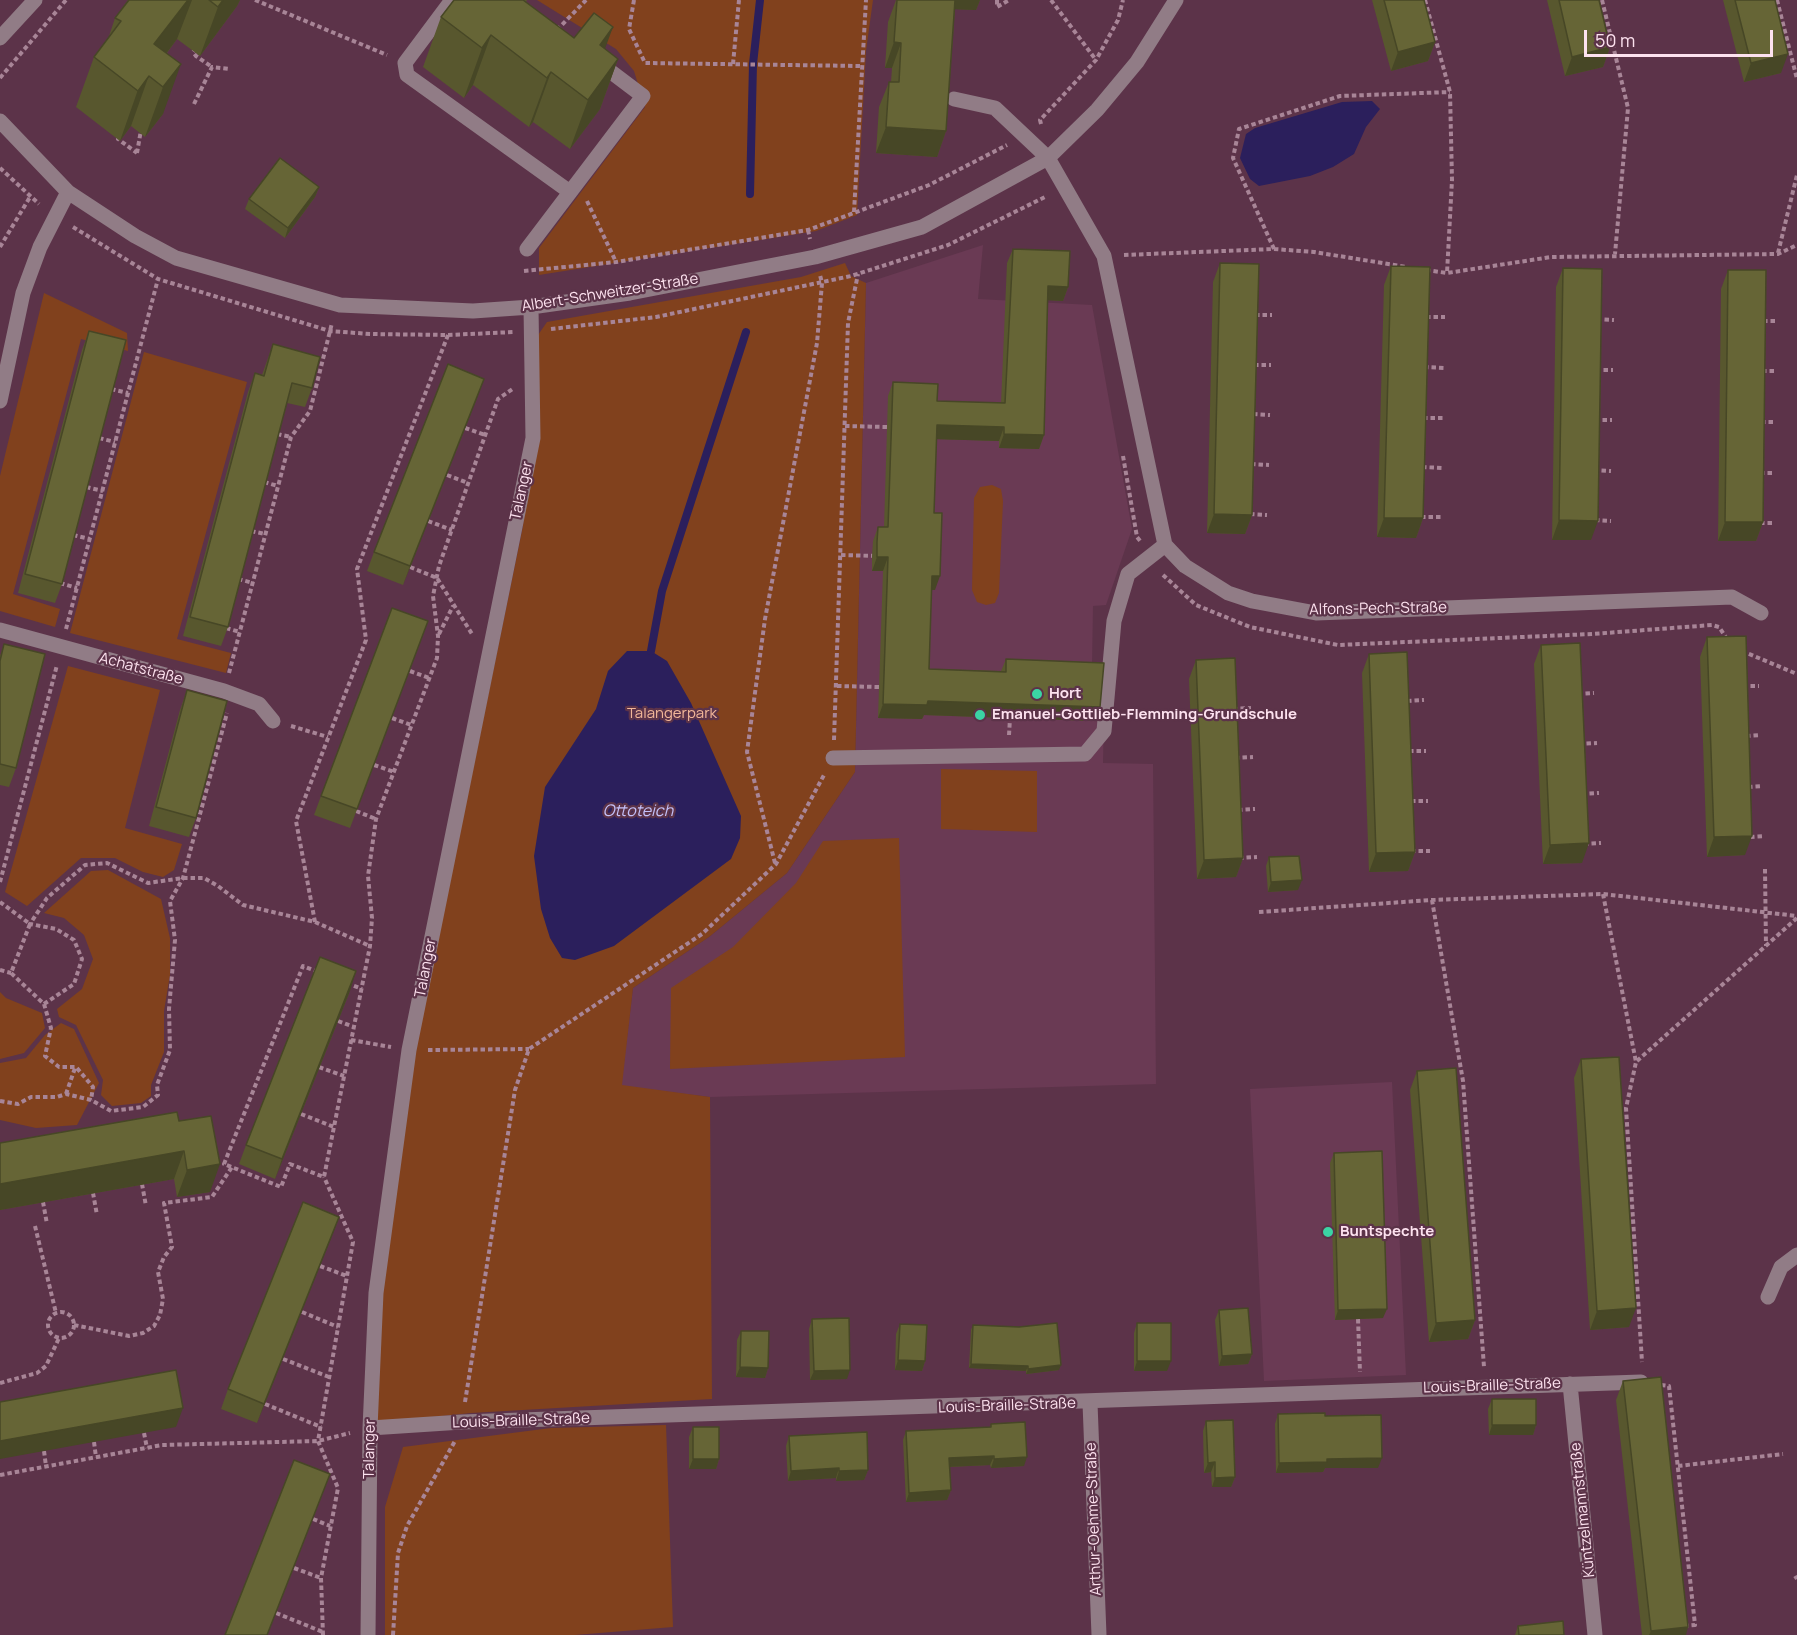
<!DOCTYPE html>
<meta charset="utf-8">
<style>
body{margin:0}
#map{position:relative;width:1797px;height:1635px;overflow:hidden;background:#5c3349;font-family:Manrope,sans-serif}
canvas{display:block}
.scale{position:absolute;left:1584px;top:30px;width:189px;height:27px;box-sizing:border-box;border:3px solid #fde2ef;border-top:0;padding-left:8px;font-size:18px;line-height:21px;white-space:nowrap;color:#fde2ef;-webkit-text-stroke:4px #5c3349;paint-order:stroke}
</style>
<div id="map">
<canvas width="1797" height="1635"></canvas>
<div class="scale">50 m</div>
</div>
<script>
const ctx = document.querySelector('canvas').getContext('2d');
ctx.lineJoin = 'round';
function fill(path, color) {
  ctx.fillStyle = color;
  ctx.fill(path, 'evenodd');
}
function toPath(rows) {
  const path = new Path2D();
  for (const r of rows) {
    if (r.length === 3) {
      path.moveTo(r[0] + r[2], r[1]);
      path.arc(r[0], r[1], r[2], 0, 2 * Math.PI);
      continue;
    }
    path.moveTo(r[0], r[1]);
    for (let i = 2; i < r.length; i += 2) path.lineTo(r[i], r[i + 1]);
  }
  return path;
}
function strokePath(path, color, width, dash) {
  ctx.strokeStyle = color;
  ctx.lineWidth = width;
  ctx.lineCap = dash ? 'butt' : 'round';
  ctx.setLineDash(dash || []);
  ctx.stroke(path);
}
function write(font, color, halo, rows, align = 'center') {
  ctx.font = font + ' Manrope,sans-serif';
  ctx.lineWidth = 4.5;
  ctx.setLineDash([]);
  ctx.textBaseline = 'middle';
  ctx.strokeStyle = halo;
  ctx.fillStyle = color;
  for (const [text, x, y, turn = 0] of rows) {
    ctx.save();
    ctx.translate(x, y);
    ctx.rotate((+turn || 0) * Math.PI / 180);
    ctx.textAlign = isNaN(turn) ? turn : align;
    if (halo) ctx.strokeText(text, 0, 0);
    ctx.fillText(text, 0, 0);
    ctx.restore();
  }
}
const built = toPath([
 [983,245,978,299,1092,305,1132,529,1106,605,1093,606,1092,666,1105,666,1103,763,1153,764,1156,1084,710,1097,621,1086,633,988,709,937,787,873,855,772,866,283],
 [1392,1082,1406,1375,1264,1381,1250,1089]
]);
const green = toPath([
 [537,0,873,0,866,51,857,215,816,231,539,275,539,248,645,107,634,71,616,49],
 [845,263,851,276,866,283,855,772,787,873,709,937,633,988,622,1085,710,1097,712,1399,471,1413,374,1423,381,1293,414,1055,523,526,538,335,547,322,801,277],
 [44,293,127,333,128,351,81,339,13,594,60,609,55,627,0,611,0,476],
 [144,352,247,382,177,639,231,653,226,673,70,633],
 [992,485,1001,489,1003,501,999,593,995,603,986,605,977,602,972,590,974,498,980,487],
 [68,666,160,690,125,828,182,844,174,870,163,877,143,872,115,858,81,858,27,906,5,892],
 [941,769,1037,771,1037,832,941,829],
 [899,838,905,1057,670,1069,671,988,733,947,796,883,823,841],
 [108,870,161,899,170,938,170,975,164,1011,164,1052,151,1085,151,1096,141,1103,112,1106,101,1095,103,1080,76,1025,59,1017,57,1009,82,989,93,959,84,935,64,918,44,913,91,871],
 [0,992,6,998,42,1013,45,1028,24,1053,0,1059],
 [61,1023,74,1029,99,1083,77,1125,36,1128,0,1120,0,1063,26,1058,45,1035],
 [666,1425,673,1627,575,1635,385,1635,385,1507,403,1447,551,1428]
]);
const water = toPath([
 [1372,101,1380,109,1366,127,1354,154,1333,167,1310,176,1259,186,1250,179,1240,158,1246,134,1255,128,1342,102],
 [627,651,651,651,667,661,691,703,741,816,740,838,731,859,614,946,575,960,562,958,550,938,541,909,534,856,545,787,596,709,608,671]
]);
const stream = toPath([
 [750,194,753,64,760,0],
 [651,651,662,591,746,332]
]);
const path = toPath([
 [255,0,387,55],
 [634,0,629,29,645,63,860,66],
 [997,0,997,7,1009,0],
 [1051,0,1096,60],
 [1425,0,1450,92,1452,180,1447,273],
 [1602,0,1628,108,1615,254],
 [1777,0,1797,79],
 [557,30,586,0],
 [196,48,193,52,196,56,212,67],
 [733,64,739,0],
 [0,78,66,0],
 [194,104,212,67,229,69],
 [1041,124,1040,120,1096,60,1118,20,1123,0],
 [120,137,118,139,137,153],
 [137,153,141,130],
 [0,168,39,204],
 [587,201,616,262],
 [854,212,866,0],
 [73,227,158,279,330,331,370,334,448,335,514,332],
 [808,230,810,239],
 [0,247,30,197],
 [1274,249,1233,158,1239,129,1340,96,1450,92],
 [1778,253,1797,175],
 [1124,255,1274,249,1314,252,1407,267],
 [1426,270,1447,273,1551,257,1778,254,1797,245],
 [524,271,616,262,808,230,929,185,1007,145],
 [1255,315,1272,315],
 [1426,317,1445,317],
 [1597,319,1614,320],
 [1763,321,1777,321],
 [551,329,656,317,851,276,948,245,1047,196],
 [1254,365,1271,365],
 [1424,367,1445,368],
 [1596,370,1613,370],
 [1762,371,1776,371],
 [111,389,128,393],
 [1253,414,1270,415],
 [1423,418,1443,418],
 [1595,420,1612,420],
 [1761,422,1775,422],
 [845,426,887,427],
 [465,428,485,435],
 [277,434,291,437],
 [99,438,115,442],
 [1123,456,1137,537,1141,542],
 [1251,464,1269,465],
 [1422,467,1442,468],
 [1594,470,1611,471],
 [1760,473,1774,473],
 [447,475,468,483],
 [264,482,278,486],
 [86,487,103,491],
 [1250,514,1267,515],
 [1421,517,1441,517],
 [1595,520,1611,521],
 [428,521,452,530],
 [1760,523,1773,523],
 [251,531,265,534],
 [73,535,90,539],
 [841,555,877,556],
 [410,567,437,578,472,634],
 [1163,575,1196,605,1250,627,1338,645,1592,634,1712,625,1719,627,1727,639],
 [238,579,253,583],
 [60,583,77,588],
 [226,628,240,632],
 [66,629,158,279],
 [439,634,453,606],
 [1742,651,1797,674],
 [410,671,429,678],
 [229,673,291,437,310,411,332,323],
 [837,686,879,687],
 [1743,686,1759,686],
 [1578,694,1594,693],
 [1407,701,1424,700],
 [1233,709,1251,708],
 [392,718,411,725],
 [291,726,328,737],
 [1009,735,1010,718],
 [1746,736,1760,735],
 [834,740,848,323,858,274],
 [1579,744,1597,743],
 [1409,751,1426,751],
 [1235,758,1253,757],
 [374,765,394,772],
 [1748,787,1762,786],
 [1582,794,1599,793],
 [1411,801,1428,801],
 [1238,810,1255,809],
 [356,811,376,819],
 [1750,837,1764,836],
 [1584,844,1601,843],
 [1411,851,1430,851],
 [1239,858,1257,857],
 [775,863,747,752,765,619,817,343,822,283,820,275],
 [1765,869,1766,946],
 [0,882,57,665],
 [1603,894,1636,1062,1626,1108,1642,1362],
 [1432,900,1463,1081,1484,1367],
 [0,902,30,924,11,973,44,1004,51,1028,45,1056,59,1067,76,1067,93,1087,91,1100],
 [1259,912,1432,900,1603,894,1797,916],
 [315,922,296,821,366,640,357,569,448,335],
 [0,970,11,973],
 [318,972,303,966,224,1164,281,1187,290,1164,324,1177,370,946,372,918,368,876,376,819,437,658,438,636,433,596,439,566,498,399,514,388],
 [347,983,362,989],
 [44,1004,74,984,82,959,74,940,56,929,30,924,47,898,85,865,107,863,148,883,183,878,204,878,218,886,243,905,315,922,370,946],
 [338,1021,354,1027],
 [351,1040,391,1047],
 [428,1050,529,1049],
 [1637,1061,1797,918],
 [319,1067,344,1076],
 [66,1094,75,1068],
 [0,1101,18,1104,31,1097,57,1097,66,1094,91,1100,111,1111,143,1107,158,1095,157,1085,170,1050,169,1009,175,940,170,901,183,878,227,713],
 [301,1114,334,1127],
 [142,1184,146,1206],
 [93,1193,97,1215],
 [43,1202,47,1224],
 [35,1226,56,1313],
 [320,1266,347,1276],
 [302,1312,338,1327],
 [61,1325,13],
 [1358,1319,1360,1372],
 [74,1325,129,1336,143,1333,154,1326,160,1315,163,1299,158,1272,164,1257,172,1247,164,1203,212,1197,232,1167],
 [283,1359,329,1377],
 [0,1383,37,1373,46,1366,59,1338],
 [1661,1385,1669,1386,1695,1625,1684,1626],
 [465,1402,515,1090,529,1049,702,934,776,864,824,775],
 [265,1404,321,1427],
 [144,1433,147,1448],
 [94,1442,96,1457],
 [44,1451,46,1466],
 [1678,1466,1783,1454],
 [0,1475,162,1445,318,1441,350,1433],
 [313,1519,330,1526],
 [294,1568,321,1578],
 [1795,1576,1797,1579],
 [276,1613,323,1632],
 [323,1635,321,1578,338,1488,318,1441,353,1242,324,1177],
 [393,1635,398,1553,407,1526,455,1441]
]);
const minor = toPath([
 [452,0,405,63,407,75,570,192],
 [0,38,35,0],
 [954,99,995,108,1048,158,1104,256,1165,545,1185,566,1228,593,1252,601,1316,613,1732,597,1761,613],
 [0,121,68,192,135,236,176,258,340,305,473,311,531,307,630,293,815,257,922,227,1048,158,1097,110,1137,62,1176,0],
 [527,249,643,96,598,62],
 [0,401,23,293,40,247,68,192],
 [0,630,224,691,259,704,273,721],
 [833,758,1085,754,1104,731,1114,621,1128,574,1165,545],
 [1768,1297,1781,1267,1797,1255],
 [1570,1384,1595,1635],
 [1090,1403,1099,1635],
 [370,1428,462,1422,1641,1382],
 [368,1635,370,1428,376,1293,409,1050,533,438,531,307]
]);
const wall = toPath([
 [128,0,240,0,237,6,200,56,177,39,167,53,163,114,145,137,131,126,120,141,76,107,94,57,108,39,115,18],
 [454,0,527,0,526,2,574,38,605,49,618,59,600,109,570,149,533,122,529,127,473,85,464,98,423,67,441,17],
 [896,0,980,0,976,10,955,9,946,131,937,157,876,153,879,107,889,82,891,82,892,68,885,68,888,22],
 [1372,0,1424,0,1435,42,1428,61,1391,71],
 [1547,0,1599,0,1610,47,1603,67,1565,76],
 [1723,0,1775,0,1781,73,1744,82],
 [319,187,315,197,285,238,245,209,249,199],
 [1013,249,1068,287,1063,301,1048,300,1044,435,1039,449,999,448,999,441,936,439,934,513,935,590,931,590,929,669,1001,671,1006,659,1095,721,924,715,922,719,878,718,883,571,872,571,872,556,873,541,878,527,884,527,888,396,893,382,937,401,1001,403,1007,263],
 [1220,263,1252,515,1245,534,1207,533,1213,282],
 [1391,266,1423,518,1416,538,1377,537,1384,285],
 [1563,268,1591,540,1552,540,1556,287],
 [1728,270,1763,522,1756,541,1718,541,1721,289],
 [89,331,62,584,55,603,18,593,82,350],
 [273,344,312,388,305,407,287,403,228,627,221,646,183,636,248,392,255,373,262,375],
 [477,398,403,585,367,571,374,552],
 [428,621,350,828,314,815,321,796],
 [1707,637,1745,855,1707,857,1700,657],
 [4,644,16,768,9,787,0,785,0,656],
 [1541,645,1582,863,1543,864,1534,664],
 [1369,654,1415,852,1408,871,1369,872,1362,673],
 [1196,660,1243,858,1236,877,1197,879,1189,679],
 [187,690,196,818,189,837,149,826,180,710],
 [1269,857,1298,890,1268,892,1266,866],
 [350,991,275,1179,239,1164,246,1145],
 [1581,1059,1629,1327,1590,1330,1574,1078],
 [1417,1071,1475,1320,1468,1339,1429,1342,1410,1090],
 [179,1121,210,1192,177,1197,174,1179,0,1210,0,1143],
 [1334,1153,1383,1318,1335,1320,1330,1163],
 [339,1217,257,1423,221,1409,228,1389],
 [1219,1310,1252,1354,1248,1364,1219,1366,1215,1320],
 [812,1319,847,1379,810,1380,809,1329],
 [1137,1323,1167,1371,1134,1371,1134,1333],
 [900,1324,925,1361,922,1371,895,1370,896,1334],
 [973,1325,1059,1370,1026,1374,1026,1371,969,1368,971,1330],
 [741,1331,768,1368,765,1378,736,1377,737,1340],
 [1623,1381,1686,1635,1642,1635,1616,1400],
 [1492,1399,1536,1425,1533,1435,1489,1435,1488,1409],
 [1278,1414,1325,1416,1378,1468,1325,1468,1323,1472,1276,1473,1275,1424],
 [1206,1421,1235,1477,1231,1487,1212,1487,1211,1472,1204,1473,1203,1431],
 [991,1424,1024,1466,991,1468,990,1465,949,1467,951,1490,947,1500,906,1502,903,1440,906,1431,990,1427],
 [693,1427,719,1459,716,1469,689,1469,689,1437],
 [789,1436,868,1470,864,1480,836,1481,836,1478,788,1481,786,1446],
 [1518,1626,1564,1635,1515,1635]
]);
const shadedWall = toPath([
 [188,0,192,0,177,39,148,78,131,126,120,141,154,44],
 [223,0,240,0,237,6,200,56,218,7],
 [950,0,980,0,976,10,947,9],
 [613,27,595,76,600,45],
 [491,35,473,85,464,98,482,48],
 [894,42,901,43,892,68,885,68],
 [1435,42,1428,61,1391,71,1398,52],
 [1610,47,1603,67,1565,76,1572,57],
 [1788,54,1781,73,1744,82,1751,63],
 [618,59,600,109,570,149,588,100],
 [181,64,163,114,145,137,163,87],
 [551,72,533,122,529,127,547,78],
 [886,127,946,131,937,157,876,153],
 [319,187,315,197,285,238,288,228],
 [1048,286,1068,287,1063,301,1043,300],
 [484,379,477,398,403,585,410,566],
 [937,425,1004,427,999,441,931,439],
 [1004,434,1044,435,1039,449,999,448],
 [1214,514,1252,515,1245,534,1207,533],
 [1384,518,1423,518,1416,538,1377,537],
 [1559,520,1598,521,1591,540,1552,540],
 [1725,522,1763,522,1756,541,1718,541],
 [877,557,888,557,883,571,872,571],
 [932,576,940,576,935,590,927,590],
 [928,701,1100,707,1095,721,924,715,922,719,878,718,883,704],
 [1752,836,1745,855,1707,857,1714,837],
 [1589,843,1582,863,1543,864,1550,845],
 [1415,852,1408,871,1369,872,1376,853],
 [1243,858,1236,877,1197,879,1204,860],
 [1302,880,1298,890,1268,892,1271,882],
 [356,971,350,991,275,1179,282,1159],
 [184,1151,174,1179,0,1210,0,1184],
 [220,1164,210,1192,177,1197,187,1170],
 [339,1217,332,1236,257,1423,264,1404],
 [1636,1308,1629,1327,1590,1330,1597,1311],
 [1387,1309,1383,1318,1335,1320,1338,1310],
 [1475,1320,1468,1339,1429,1342,1436,1323],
 [1252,1354,1248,1364,1219,1366,1222,1356],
 [898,1360,925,1361,922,1371,895,1370],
 [1137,1361,1171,1361,1167,1371,1134,1371],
 [971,1364,1028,1366,1026,1371,969,1368],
 [1061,1365,1059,1370,1026,1374,1028,1369],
 [740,1367,768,1368,765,1378,736,1377],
 [850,1370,847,1379,810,1380,814,1371],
 [183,1408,176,1427,0,1459,0,1441],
 [1492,1425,1536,1425,1533,1435,1489,1435],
 [994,1456,990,1465,946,1467,949,1458],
 [1027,1457,1024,1466,991,1468,994,1459],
 [1382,1458,1378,1468,1325,1468,1323,1472,1276,1473,1279,1463,1327,1459],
 [693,1459,719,1459,716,1469,689,1469],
 [1215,1462,1211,1472,1204,1473,1208,1463],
 [839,1468,836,1478,788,1481,791,1471],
 [868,1470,864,1480,836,1481,839,1471],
 [1235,1477,1231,1487,1212,1487,1215,1478],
 [951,1490,947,1500,906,1502,909,1493],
 [1688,1627,1686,1635,1649,1635,1651,1631]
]);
const building = toPath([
 [129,0,188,0,154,44,181,64,163,87,149,76,138,91,94,57,121,21,115,18,129,0],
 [209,0,223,0,218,7,209,0],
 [454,0,523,0,574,38,594,13,613,27,600,45,618,59,588,100,551,72,547,78,491,35,482,48,441,17,454,0],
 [897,0,955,0,946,131,886,127,889,82,899,82,901,43,894,42,897,0],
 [1384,0,1424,0,1435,42,1398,52,1384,0],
 [1559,0,1599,0,1610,47,1572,57,1559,0],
 [1735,0,1775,0,1788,54,1751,63,1735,0],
 [280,158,319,187,288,228,249,199,280,158],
 [1013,249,1070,251,1068,287,1048,286,1044,435,1004,434,1004,427,937,425,934,513,942,513,941,544,940,576,932,576,929,669,1006,672,1006,659,1104,663,1100,707,928,701,927,705,883,704,888,557,877,557,877,542,878,527,888,527,893,382,938,384,937,401,1005,403,1013,249],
 [1220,263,1259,264,1252,515,1214,514,1220,263],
 [1391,266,1430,267,1423,518,1384,518,1391,266],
 [1563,268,1602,269,1598,521,1559,520,1563,268],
 [1728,270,1766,270,1763,522,1725,522,1728,270],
 [89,331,126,340,62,584,25,574,89,331],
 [273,344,320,357,312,388,292,383,228,627,190,617,255,373,264,376,273,344],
 [448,364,484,379,410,566,374,552,448,364],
 [392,608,428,621,357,809,321,796,392,608],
 [1746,636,1752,836,1714,837,1707,637,1746,636],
 [1580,643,1589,843,1550,845,1541,645,1580,643],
 [4,644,45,654,16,768,0,764,0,661,4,644],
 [1407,652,1415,852,1376,853,1369,654,1407,652],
 [1235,658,1243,858,1204,860,1196,660,1235,658],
 [187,690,227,701,196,818,156,807,187,690],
 [1299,856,1302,880,1271,882,1269,857,1299,856],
 [320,957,356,971,282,1159,246,1145,320,957],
 [1619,1057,1636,1308,1597,1311,1581,1059,1619,1057],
 [1456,1068,1475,1320,1436,1323,1417,1071,1456,1068],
 [177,1112,179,1121,211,1116,220,1164,187,1170,184,1151,0,1184,0,1143,177,1112],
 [1382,1151,1387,1309,1338,1310,1334,1153,1382,1151],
 [303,1202,339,1217,264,1404,228,1389,303,1202],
 [1248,1308,1252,1354,1222,1356,1219,1310,1248,1308],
 [849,1318,850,1370,814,1371,812,1319,849,1318],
 [1057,1323,1061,1365,1028,1369,1028,1366,971,1364,973,1325,1019,1327,1057,1323],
 [1137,1323,1171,1323,1171,1361,1137,1361,1137,1323],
 [900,1324,927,1325,925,1361,898,1360,900,1324],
 [741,1331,769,1331,768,1368,740,1367,741,1331],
 [176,1370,183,1408,0,1441,0,1402,176,1370],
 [1661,1377,1688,1627,1651,1631,1623,1381,1661,1377],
 [1492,1399,1536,1399,1536,1425,1492,1425,1492,1399],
 [1325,1413,1325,1416,1381,1415,1382,1458,1327,1459,1327,1462,1279,1463,1278,1414,1325,1413],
 [1233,1420,1235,1477,1215,1478,1215,1462,1208,1463,1206,1421,1233,1420],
 [1025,1422,1027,1457,994,1459,994,1456,949,1458,951,1490,909,1493,906,1431,991,1427,991,1424,1025,1422],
 [693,1427,719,1427,719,1459,693,1459,693,1427],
 [867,1432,868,1470,839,1471,839,1468,791,1471,789,1436,867,1432],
 [294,1460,330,1474,267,1635,225,1635,294,1460],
 [1563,1621,1564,1635,1519,1635,1518,1626,1563,1621]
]);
const markers = [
 [1037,694,6,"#3bd4a4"],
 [980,715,6,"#3bd4a4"],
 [1328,1232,6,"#3bd4a4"]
];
const streetNames = [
 ["Albert-Schweitzer-Straße",610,293,-9],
 ["Talanger",522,491,-78],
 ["Alfons-Pech-Straße",1378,609,-1],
 ["Achatstraße",141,669,15],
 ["Talanger",426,968,-79],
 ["Louis-Braille-Straße",1492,1386,-2],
 ["Louis-Braille-Straße",1007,1406,-2],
 ["Louis-Braille-Straße",521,1421,-2],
 ["Talanger",370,1449,-89],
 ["Küntzelmannstraße",1583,1510,-96],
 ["Arthur-Oehme-Straße",1094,1519,-92]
];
const poiNames = [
 ["Hort",1049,694],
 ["Emanuel-Gottlieb-Flemming-Grundschule",992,715],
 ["Buntspechte",1340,1232]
];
const parkNames = [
 ["Talangerpark",672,714]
];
const waterNames = [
 ["Ottoteich",638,812]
];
fill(built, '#6a3a54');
fill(green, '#81411d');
fill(water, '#2b1f5c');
strokePath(stream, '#2b1f5c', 8);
strokePath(path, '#a88597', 4, [4.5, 3]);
strokePath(minor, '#917c86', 15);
fill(wall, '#58572e');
fill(shadedWall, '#474726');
fill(building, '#666536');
strokePath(building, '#474726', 1.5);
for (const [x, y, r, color] of markers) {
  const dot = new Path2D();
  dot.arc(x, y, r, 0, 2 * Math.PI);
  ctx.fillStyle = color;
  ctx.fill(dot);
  strokePath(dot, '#5c3349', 2);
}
write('15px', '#fde2ef', '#5c3349', streetNames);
write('bold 15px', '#fde2ef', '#5c3349', poiNames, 'left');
write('15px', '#f2b799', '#5c3349', parkNames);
write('italic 16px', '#c4c1fa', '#5c3349', waterNames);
</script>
